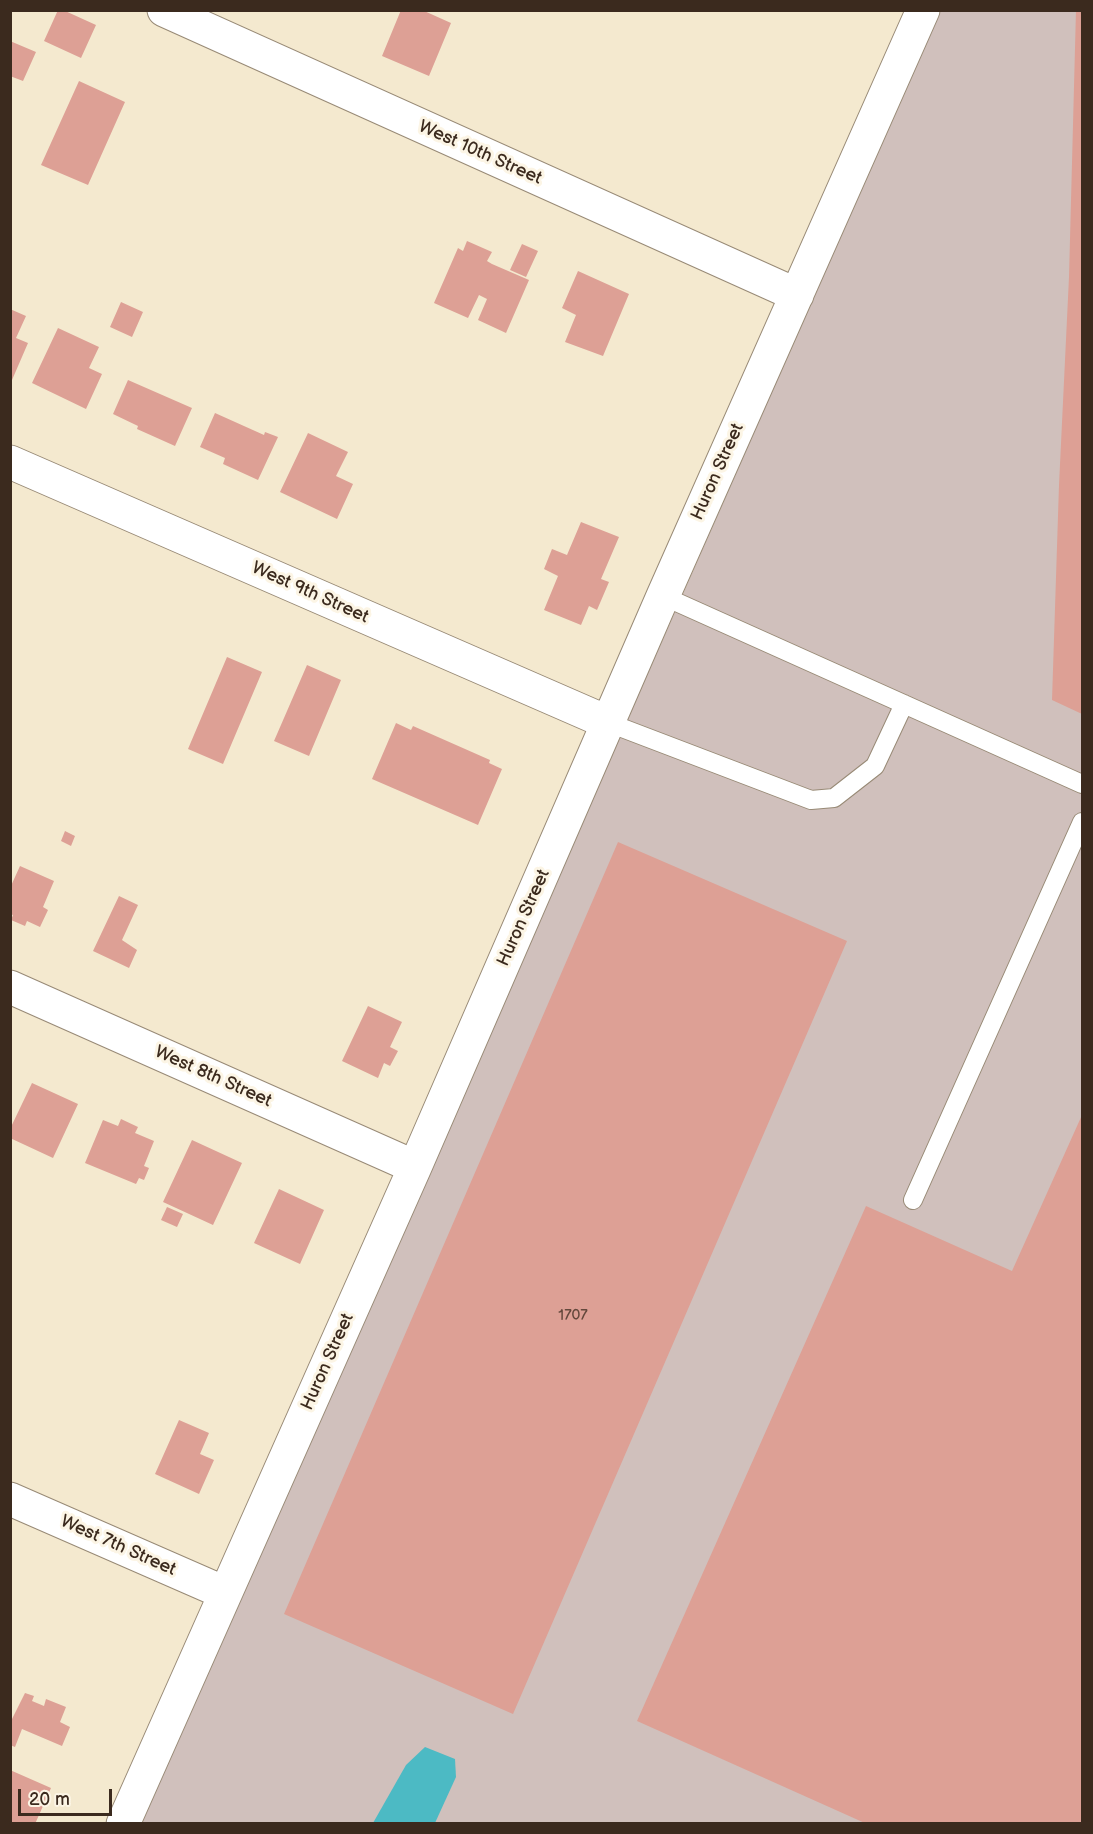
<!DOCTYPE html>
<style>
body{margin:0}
#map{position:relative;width:1093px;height:1834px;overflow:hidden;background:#f4e9cf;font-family:"Balsamiq Sans",sans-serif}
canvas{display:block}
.frame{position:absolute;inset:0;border:12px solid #3b2a1e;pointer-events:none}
.scale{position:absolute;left:18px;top:1789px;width:94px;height:27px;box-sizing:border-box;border:3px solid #3b2a1e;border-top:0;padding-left:8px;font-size:18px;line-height:21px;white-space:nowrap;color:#3b2a1e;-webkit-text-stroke:4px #fcf5e5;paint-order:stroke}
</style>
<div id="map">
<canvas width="1093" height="1834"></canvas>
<div class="frame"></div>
<div class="scale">20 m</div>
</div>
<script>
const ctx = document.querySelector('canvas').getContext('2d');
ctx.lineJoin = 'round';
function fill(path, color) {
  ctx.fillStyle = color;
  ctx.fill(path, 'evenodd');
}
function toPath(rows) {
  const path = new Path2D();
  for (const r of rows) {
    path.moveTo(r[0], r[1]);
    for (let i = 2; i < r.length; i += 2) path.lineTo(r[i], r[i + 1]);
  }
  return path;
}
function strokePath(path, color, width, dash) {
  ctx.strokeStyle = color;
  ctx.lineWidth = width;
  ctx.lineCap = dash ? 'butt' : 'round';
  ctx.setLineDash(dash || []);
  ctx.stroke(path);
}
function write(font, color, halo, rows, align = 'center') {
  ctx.font = font + ' "Balsamiq Sans",sans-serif';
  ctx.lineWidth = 6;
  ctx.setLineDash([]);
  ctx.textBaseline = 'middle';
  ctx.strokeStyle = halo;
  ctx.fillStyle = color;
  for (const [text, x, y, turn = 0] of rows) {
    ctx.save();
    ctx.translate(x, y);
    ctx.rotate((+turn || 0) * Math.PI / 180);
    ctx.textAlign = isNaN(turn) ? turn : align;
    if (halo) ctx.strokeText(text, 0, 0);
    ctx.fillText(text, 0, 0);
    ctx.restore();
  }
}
const industrial = toPath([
 [939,11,1082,11,1082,1823,138,1824,686,587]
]);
const water = toPath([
 [425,1747,455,1759,456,1777,435,1823,373,1823,406,1765]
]);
const building = toPath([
 [58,10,63,10,96,25,81,58,44,41],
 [401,10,422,10,451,23,429,76,382,56],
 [1076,10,1082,10,1082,714,1052,700,1059,485,1069,277],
 [10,41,36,52,23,81,10,76],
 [79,81,125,102,88,185,41,165],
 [467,241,492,252,487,261,492,264,529,280,506,333,478,320,487,299,479,295,468,318,434,303,458,248,463,251],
 [522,244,538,251,526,277,510,270],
 [578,271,629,294,603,356,565,342,576,315,562,308],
 [121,302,143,312,132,337,110,327],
 [10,309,26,316,16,338,28,343,12,380,10,379],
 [58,328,99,347,89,368,102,374,86,409,32,383],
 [128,380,192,408,175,446,137,429,138,426,113,414],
 [215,413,264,435,265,432,278,437,258,480,223,464,225,458,200,447],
 [308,433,348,452,336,476,353,484,337,519,280,492],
 [581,522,619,537,601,579,609,582,597,610,589,606,581,625,544,610,558,576,544,569,552,549,567,555],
 [227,657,262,672,223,764,188,749],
 [307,665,341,680,309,756,274,741],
 [396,723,411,730,413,726,490,760,489,763,502,769,478,825,372,779],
 [65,831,75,836,71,846,61,841],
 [618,842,847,941,513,1714,284,1614],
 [20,866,54,881,43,907,48,910,40,927,27,921,25,926,11,920,13,915,10,914,10,888],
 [119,896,138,905,122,940,137,950,129,968,93,951],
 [368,1006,402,1022,390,1047,398,1051,390,1066,384,1063,378,1078,342,1061],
 [32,1083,78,1104,53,1158,10,1138,10,1129],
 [1082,1115,1082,1824,867,1824,637,1721,866,1206,1012,1271],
 [121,1119,138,1127,135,1133,154,1141,144,1166,149,1168,144,1180,139,1178,136,1184,85,1163,103,1120,118,1126],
 [192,1140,242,1163,213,1225,163,1202],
 [279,1189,324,1210,300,1264,254,1243],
 [167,1207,183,1214,177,1227,161,1220],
 [179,1420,209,1433,200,1454,214,1460,199,1494,155,1474],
 [25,1693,34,1696,32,1701,44,1706,46,1699,66,1707,60,1722,70,1727,62,1746,22,1729,15,1747,10,1745,10,1723],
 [10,1770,51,1788,35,1824,10,1824]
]);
const service = toPath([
 [663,596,1082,784],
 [609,723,811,800,834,798,875,766,904,704],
 [913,1200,1082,822]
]);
const minor = toPath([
 [164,10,797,295],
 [10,462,609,723],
 [10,987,415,1167],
 [10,1499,225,1593],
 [123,1824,415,1167,663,596,923,10]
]);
const numberNames = [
 ["1707",573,1316]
];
const streetNames = [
 ["West 10th Street",480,153,24],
 ["Huron Street",718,472,-66],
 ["West 9th Street",310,593,24],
 ["Huron Street",524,918,-66],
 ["West 8th Street",213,1077,24],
 ["Huron Street",328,1362,-66],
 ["West 7th Street",118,1546,24]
];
fill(industrial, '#d0c0bc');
fill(water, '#4cbac4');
fill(building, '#dda095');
strokePath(service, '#988a76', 20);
strokePath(minor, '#988a76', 35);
strokePath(service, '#fff', 18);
strokePath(minor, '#fff', 33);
write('15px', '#64483c', null, numberNames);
write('18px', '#3b2a1e', '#fcf5e5', streetNames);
</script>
